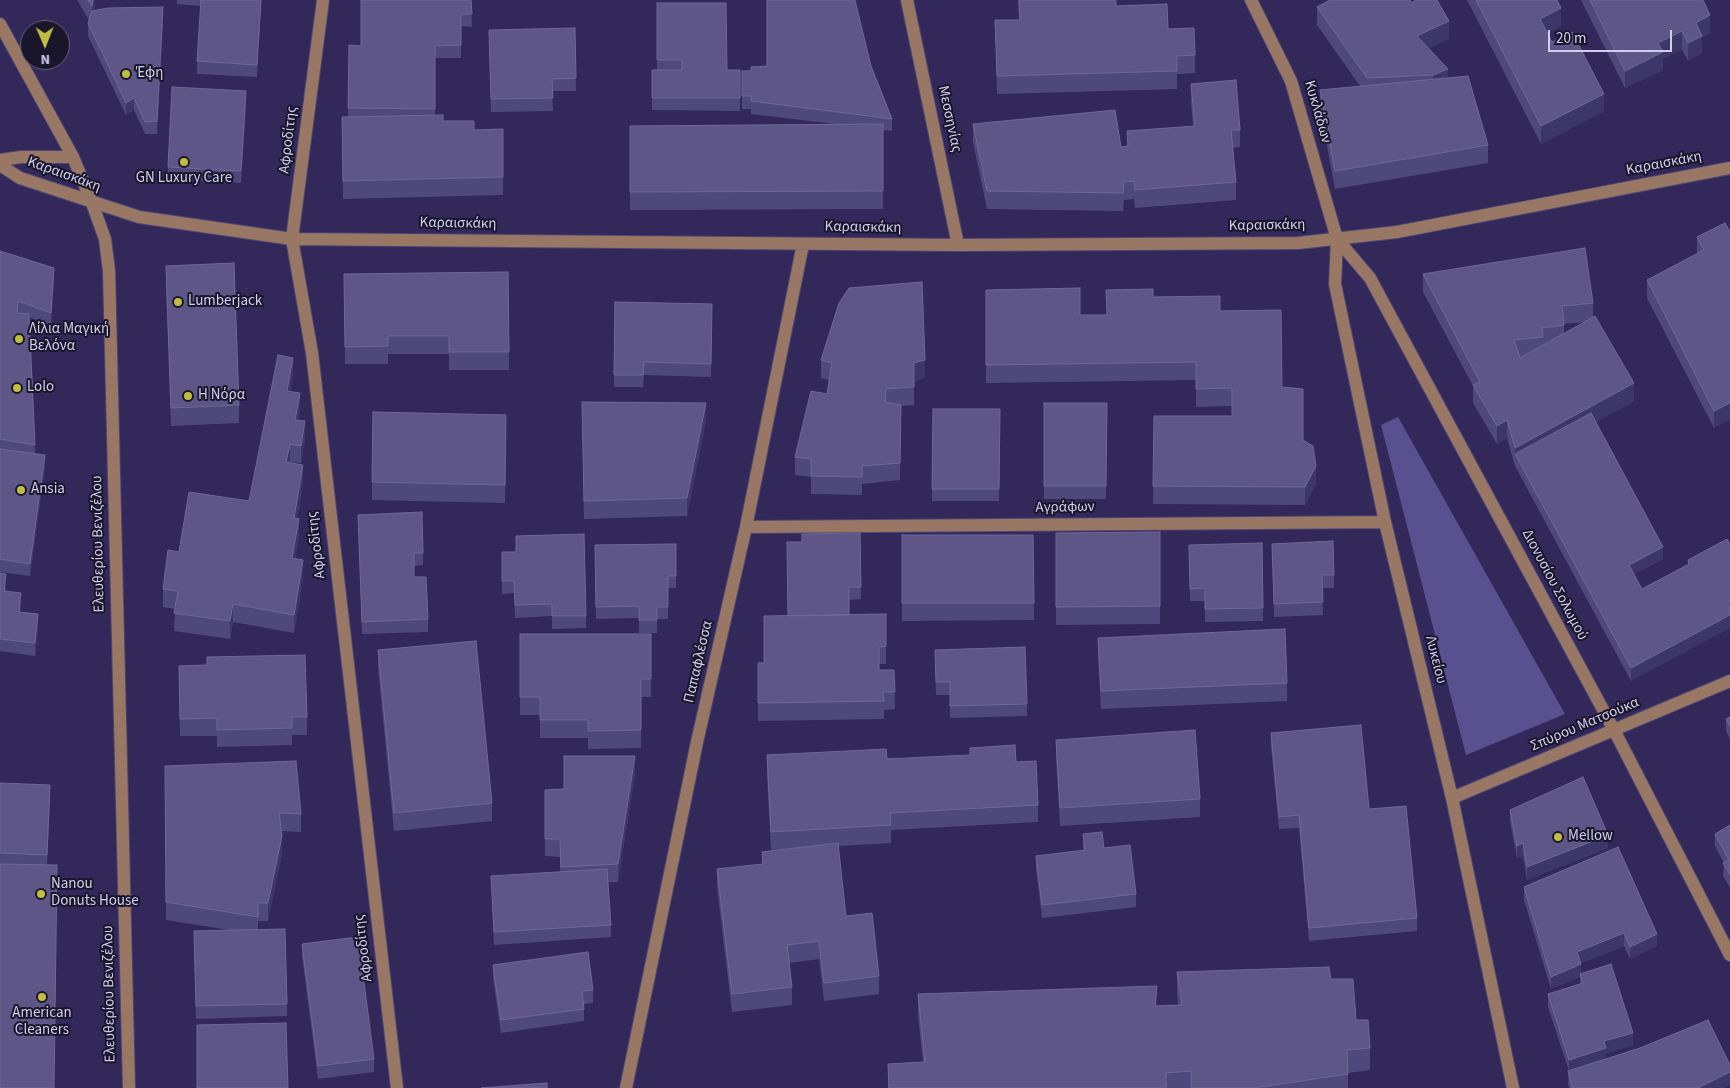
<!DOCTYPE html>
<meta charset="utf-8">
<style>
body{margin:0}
#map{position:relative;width:1730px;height:1088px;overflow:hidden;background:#32295a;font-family:"Source Sans 3",sans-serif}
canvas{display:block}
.north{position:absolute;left:20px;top:20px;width:50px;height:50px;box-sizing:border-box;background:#19162c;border:1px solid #626079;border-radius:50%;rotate:179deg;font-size:14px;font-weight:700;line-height:20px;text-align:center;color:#d0ceec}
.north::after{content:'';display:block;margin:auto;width:18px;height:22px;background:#bfbe41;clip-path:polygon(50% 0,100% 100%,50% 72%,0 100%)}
.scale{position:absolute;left:1548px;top:30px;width:124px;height:22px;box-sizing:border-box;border:2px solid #d0ceec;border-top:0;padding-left:6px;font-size:15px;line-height:18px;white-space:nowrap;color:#d0ceec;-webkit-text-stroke:4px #19162c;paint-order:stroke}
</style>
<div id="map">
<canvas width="1730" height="1088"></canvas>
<div class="north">N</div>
<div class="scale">20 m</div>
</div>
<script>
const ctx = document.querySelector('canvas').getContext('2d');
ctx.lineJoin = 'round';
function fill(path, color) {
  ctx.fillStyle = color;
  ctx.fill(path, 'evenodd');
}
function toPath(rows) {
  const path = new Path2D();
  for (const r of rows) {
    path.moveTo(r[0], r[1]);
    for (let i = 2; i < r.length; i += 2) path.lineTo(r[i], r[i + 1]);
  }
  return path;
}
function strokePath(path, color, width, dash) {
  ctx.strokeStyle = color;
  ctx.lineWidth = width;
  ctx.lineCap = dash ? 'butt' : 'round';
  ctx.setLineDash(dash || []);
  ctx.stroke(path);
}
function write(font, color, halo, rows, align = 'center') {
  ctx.font = font + ' "Source Sans 3",sans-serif';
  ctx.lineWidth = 4;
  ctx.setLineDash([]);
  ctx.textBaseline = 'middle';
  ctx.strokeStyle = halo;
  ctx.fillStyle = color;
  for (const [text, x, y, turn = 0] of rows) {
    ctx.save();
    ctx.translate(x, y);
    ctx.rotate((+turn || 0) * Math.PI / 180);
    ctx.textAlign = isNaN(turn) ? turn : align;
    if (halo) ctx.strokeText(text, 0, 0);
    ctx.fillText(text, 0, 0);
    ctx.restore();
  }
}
const green = toPath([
 [1398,417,1565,714,1466,755,1381,425]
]);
const minor = toPath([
 [323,0,292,239,312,353,397,1088],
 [907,0,958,245],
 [1251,0,1291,81,1337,239,1335,284,1385,522,1452,798,1513,1088],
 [0,24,73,157,92,203,105,239,109,271,129,1088],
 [0,160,21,157,73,157],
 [0,165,20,178,139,217,292,239,958,245,1298,243,1397,232,1730,168],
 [1337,239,1370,278,1614,730,1730,955],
 [746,527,1385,522],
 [1452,798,1730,681],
 [626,1088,697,742,746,527,803,244]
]);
const wall = toPath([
 [77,0,95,0,94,11,163,20,157,134,145,134,134,110,126,115,88,36,88,23,89,20],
 [177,0,261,0,257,77,197,74,197,61,201,6,177,4],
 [471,0,472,27,461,26,461,58,435,58,435,115,443,121,474,130,503,129,503,195,343,199,342,117,348,117,349,45,361,46],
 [1018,0,1116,0,1116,6,1168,29,1195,55,1195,73,1177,74,1177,89,997,94,995,20,1019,20],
 [1467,0,1557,0,1561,26,1547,33,1552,42,1604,111,1541,144],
 [1581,0,1703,0,1710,33,1702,37,1702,53,1688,61,1682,49,1663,59,1663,70,1625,88],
 [657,3,727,70,740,70,740,111,652,110,652,70,657,70],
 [1411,3,1449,39,1429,48,1448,78,1488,145,1488,163,1335,189,1320,108,1320,90,1360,86,1317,25,1317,7],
 [575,28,576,91,552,91,553,111,491,112,489,42],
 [871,66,892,119,892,131,883,130,883,209,630,210,630,126,835,124,751,114,751,109,742,109,742,71],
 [1191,84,1240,130,1240,147,1233,148,1236,182,1236,200,1135,208,1134,199,1124,200,1123,211,987,209,973,142,973,124,1121,147,1127,146,1127,131,1193,126,1191,102],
 [246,104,241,183,168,179,168,167],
 [1730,232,1714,428,1647,298,1647,280,1697,254,1697,237],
 [0,251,54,280,51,326,29,317,35,453,45,467,30,576,0,572],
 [166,266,239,405,239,423,171,426,166,284],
 [508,272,509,370,449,370,449,354,388,354,388,364,345,364,344,274],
 [1423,274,1593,303,1593,317,1634,401,1596,422,1663,559,1634,574,1642,589,1688,565,1688,560,1727,539,1631,681,1515,466,1507,438,1497,444,1473,403,1473,386,1423,292],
 [1585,322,1564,333,1564,324],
 [986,290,1080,315,1107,315,1153,297,1220,311,1282,387,1303,440,1316,484,1305,505,1153,504,1154,416,1232,416,1232,406,1196,407,1196,380,986,383],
 [615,302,712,316,711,377,644,375,643,387,614,387],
 [821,360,925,378,914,381,914,405,901,406,900,480,862,484,862,495,811,494,811,477,795,475,795,457,827,394,829,380,821,378],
 [293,376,290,391,300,411,298,420,305,439,301,463,290,462,289,463,303,483,297,519,299,537,295,558,303,578,294,633,233,622,230,639,174,631,175,609,163,607,163,589,249,501],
 [582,402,706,421,687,516,584,519],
 [1044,403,1107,403,1106,499,1044,499],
 [933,409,1000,409,999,501,932,501],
 [506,433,505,503,372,500,372,482],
 [358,515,423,553,423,565,414,566,414,577,428,619,428,632,362,634],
 [1160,532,1160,624,1056,625,1056,533],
 [860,533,861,599,849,600,849,615,886,614,886,664,879,664,879,670,894,670,895,709,884,710,884,719,758,721,758,663,764,663,788,616],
 [902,535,1033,535,1034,620,902,621],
 [1262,543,1263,621,1205,622,1205,601,1190,601,1189,545],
 [676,544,676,588,668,588,668,619,657,619,657,633,639,633,639,618,596,619,595,545],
 [1272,544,1334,575,1334,588,1322,588,1323,615,1274,617],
 [502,552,586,616,586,628,552,629,552,616,515,618,514,593,502,594],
 [0,573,6,586,6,591,21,605,20,612,38,627,35,656,0,651],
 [520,634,651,634,651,697,641,697,641,748,588,749,588,738,540,738,540,715,520,715],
 [1098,638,1287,683,1287,701,1101,709,1098,656],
 [378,650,492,803,492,821,394,831,378,668],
 [935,650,1027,704,1027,716,950,718,950,695,936,695],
 [179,666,307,717,307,735,292,735,292,745,217,747,217,736,180,736],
 [1730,717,1730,739,1726,731,1726,719],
 [1271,733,1369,809,1417,918,1417,931,1309,941,1299,828,1279,829,1271,746],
 [1056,740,1200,799,1200,817,1060,826,1056,758],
 [767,755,1016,762,1038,805,1038,822,891,830,891,843,838,846,846,916,879,976,879,994,824,1001,819,959,789,963,792,987,792,1005,732,1012,717,887,717,869,762,864,762,852,790,849,771,850,767,773],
 [165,766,301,814,301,832,282,831,282,854,268,921,258,921,258,930,287,1004,287,1016,196,1019,194,944,229,930,166,920],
 [635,774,618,882,608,882,611,925,611,937,494,945,491,876,560,872,560,857,545,856,545,790,564,789],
 [0,783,50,797,47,865,0,1088],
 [1510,810,1608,848,1527,880,1523,856,1517,858,1510,822],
 [1730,825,1730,888,1723,876,1724,863,1715,846,1715,834],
 [1083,834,1104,848,1136,894,1136,907,1042,918,1036,869,1036,856,1083,851],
 [1524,887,1657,946,1630,959,1624,946,1581,963,1581,974,1633,1045,1606,1053,1606,1059,1730,1065,1730,1085,1723,1088,1569,1088,1568,1084,1569,1071,1548,1007,1548,994,1580,984,1580,977,1551,989,1524,900],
 [302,944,374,1059,374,1072,318,1079,302,956],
 [493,965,593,990,593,1003,584,1004,584,1021,501,1033,493,978],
 [1177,972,1331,979,1356,1020,1370,1048,1370,1070,1348,1073,1348,1088,888,1088,888,1064,923,1062,918,1016,918,994,1157,1006,1178,1005,1177,994]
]);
const shadedWall = toPath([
 [93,0,95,0,92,24,92,6],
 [261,0,261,6,257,77,257,65],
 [163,7,163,20,157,134,157,121],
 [1561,8,1561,26,1540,37,1540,19],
 [1710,15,1710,33,1702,37,1702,53,1688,61,1688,43,1696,23],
 [1449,21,1449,39,1417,54,1417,36],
 [1682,31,1682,49,1663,59,1663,70,1625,88,1625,71,1658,43],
 [1448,69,1448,87,1433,92,1433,75],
 [246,91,246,104,241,183,241,171],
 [1604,94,1604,111,1541,144,1541,126],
 [134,98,134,110,126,115,126,103],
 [54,268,54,280,51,326,51,313],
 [293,358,293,376,287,409,287,391],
 [925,360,925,378,914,381,914,363],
 [1634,383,1634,401,1521,463,1515,454,1515,448],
 [300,393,300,411,295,437,295,420],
 [706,403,706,421,687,516,687,498],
 [1730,403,1730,420,1714,428,1714,411],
 [1507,420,1507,438,1497,444,1497,426],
 [305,421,305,439,301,463,301,446],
 [290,444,290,462,286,480,286,462],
 [45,455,45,467,30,576,30,564],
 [303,465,303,483,294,536,294,518],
 [1316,466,1316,484,1305,505,1305,487],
 [299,519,299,537,292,576,292,558],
 [1663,547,1663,559,1629,577,1629,565],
 [303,560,303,578,294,633,294,615],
 [6,574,6,586,4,603,4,591],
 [21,593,21,605,19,624,19,612],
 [233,604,233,622,230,639,230,621],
 [38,614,38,627,35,656,35,643],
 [1730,615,1730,628,1631,681,1631,668],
 [635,756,635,774,618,882,618,864],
 [1608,835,1608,848,1527,880,1527,867],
 [282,836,282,854,268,921,268,903],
 [1523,843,1523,856,1517,858,1517,846],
 [1624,933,1624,946,1577,964,1577,952],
 [1657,934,1657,946,1630,959,1630,947],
 [1581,964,1581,977,1580,974,1580,977,1551,989,1551,977],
 [1157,986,1157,1008,1155,1006],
 [1633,1033,1633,1045,1606,1053,1606,1061,1569,1072,1569,1060,1604,1041],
 [1730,1072,1730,1085,1723,1088,1698,1088]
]);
const building = toPath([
 [88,0,93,0,92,6,88,0],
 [201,0,261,0,257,65,197,61,201,0],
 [361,0,471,0,472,14,461,14,461,45,435,46,435,109,348,108,349,45,361,46,361,0],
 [767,0,855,0,871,66,892,119,751,101,751,96,742,96,742,71,751,71,751,67,767,66,767,0],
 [1019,0,1116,0,1116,6,1167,4,1168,29,1194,28,1195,55,1177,56,1177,71,997,76,995,20,1020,20,1019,0],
 [1330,0,1410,0,1411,3,1416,0,1437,0,1449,21,1417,36,1448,69,1433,75,1367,78,1317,7,1330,0],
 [1476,0,1557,0,1561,8,1540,19,1552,42,1572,32,1604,94,1541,126,1476,0],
 [1590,0,1703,0,1710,15,1696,23,1702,36,1688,43,1682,31,1658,43,1663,52,1625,71,1590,0],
 [657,3,726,3,727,70,740,70,740,98,652,98,652,70,682,70,682,60,657,60,657,3],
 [163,7,157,121,145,122,134,98,126,103,88,23,92,11,108,8,163,7],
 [575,28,576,78,552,79,553,98,491,99,489,30,575,28],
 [1468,76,1488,145,1335,171,1320,90,1468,76],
 [1236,80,1240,130,1231,130,1236,182,1135,190,1134,181,1124,182,1123,193,987,191,973,124,1115,110,1121,147,1128,146,1127,131,1195,126,1191,84,1236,80],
 [172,87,246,91,241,171,168,167,172,87],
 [443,115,443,121,474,121,474,130,503,129,503,177,343,181,342,117,443,115],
 [883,124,883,191,630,192,630,126,883,124],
 [1725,223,1730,232,1730,403,1714,411,1647,280,1704,250,1697,237,1725,223],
 [1585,248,1593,303,1562,306,1564,325,1542,328,1543,337,1514,340,1520,358,1595,316,1634,383,1515,448,1507,420,1497,426,1473,385,1480,382,1423,274,1585,248],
 [0,251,54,268,51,313,18,301,17,313,29,314,35,445,0,439,0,251],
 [234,263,239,405,171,408,166,266,234,263],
 [508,272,509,352,449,352,449,336,388,336,388,346,345,347,344,274,508,272],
 [922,282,925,360,914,363,914,387,886,389,885,402,901,405,900,463,862,466,862,477,811,476,811,459,795,457,811,391,827,394,832,363,821,360,839,303,849,288,922,282],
 [1080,288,1080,315,1107,315,1106,290,1153,289,1153,297,1220,296,1220,311,1281,310,1282,387,1303,389,1303,440,1313,446,1316,466,1305,487,1153,486,1154,416,1232,416,1232,388,1196,389,1196,362,986,365,986,290,1080,288],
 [615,302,712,304,711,364,644,362,643,375,614,375,615,302],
 [278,355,293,358,287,391,300,393,295,420,305,421,301,446,290,444,286,462,303,465,294,518,299,519,292,558,303,560,294,615,233,604,230,621,174,613,178,591,163,589,168,550,179,552,189,492,249,501,278,355],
 [582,402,706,403,687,498,584,501,582,402],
 [1044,403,1107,403,1106,486,1044,486,1044,403],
 [933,409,1000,409,999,489,932,489,933,409],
 [373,412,506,415,505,485,372,482,373,412],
 [1591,413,1663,547,1629,565,1642,589,1689,564,1688,560,1727,539,1730,544,1730,602,1728,603,1730,607,1730,615,1631,668,1515,454,1591,413],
 [0,449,45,455,30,564,0,559,0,449],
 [422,512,423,553,414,553,414,577,426,577,428,619,362,622,358,515,422,512],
 [1160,532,1160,606,1056,607,1056,533,1160,532],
 [860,533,861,587,849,587,849,615,788,616,787,542,802,542,802,534,860,533],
 [584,534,586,616,552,616,552,604,515,605,514,581,502,581,502,552,516,552,516,536,584,534],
 [902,535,1033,535,1034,603,902,603,902,535],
 [1333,541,1334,575,1322,575,1323,602,1274,604,1272,544,1333,541],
 [1262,543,1263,608,1205,609,1205,588,1190,589,1189,545,1262,543],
 [676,544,676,576,668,576,668,607,657,607,657,620,639,620,639,606,596,607,595,545,676,544],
 [0,573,6,574,4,591,21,593,19,612,38,614,35,643,0,639,0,573],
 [886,614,886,646,879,647,879,670,894,670,895,692,883,692,884,701,758,703,758,663,764,663,764,616,886,614],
 [1285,629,1287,683,1101,691,1098,638,1285,629],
 [520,634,651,634,651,679,641,679,641,730,588,731,588,720,540,720,540,697,520,697,520,634],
 [476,641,492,803,394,813,378,650,476,641],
 [1025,647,1027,704,950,706,950,682,936,682,935,650,1025,647],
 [305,655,307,717,292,717,292,728,217,730,217,718,180,719,179,666,207,665,207,657,305,655],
 [1730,717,1730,727,1726,719,1730,717],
 [1361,725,1369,809,1406,806,1417,918,1309,928,1299,815,1279,817,1271,733,1361,725],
 [1195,730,1200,799,1060,808,1056,740,1195,730],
 [1015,745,1016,762,1036,761,1038,805,890,813,891,825,771,832,767,755,886,749,887,759,970,755,970,748,1015,745],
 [564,756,635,756,618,864,561,867,560,839,545,839,545,790,564,789,564,756],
 [296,761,301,814,279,813,282,836,268,903,258,903,258,917,166,902,165,766,296,761],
 [1583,777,1608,835,1527,867,1523,843,1517,846,1510,810,1583,777],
 [0,783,50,785,47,855,0,853,0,783],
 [1730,825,1730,875,1723,863,1729,860,1715,834,1730,825],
 [1102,832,1104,848,1130,845,1136,894,1042,905,1036,856,1085,850,1083,834,1102,832],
 [838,843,846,916,872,913,879,976,824,983,819,941,787,945,792,987,732,994,717,869,763,864,762,852,838,843],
 [1618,847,1657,934,1630,947,1624,933,1577,952,1581,964,1551,977,1524,887,1618,847],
 [0,864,57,865,54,1088,0,1088,0,864],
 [607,869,611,925,494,932,491,876,607,869],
 [285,929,287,1004,196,1006,194,931,285,929],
 [358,937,374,1059,318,1066,302,944,358,937],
 [588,952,593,990,582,991,584,1009,501,1020,493,965,588,952],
 [1611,964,1633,1033,1604,1041,1606,1048,1569,1060,1548,994,1583,983,1580,974,1611,964],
 [1329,967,1331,979,1353,979,1356,1020,1368,1020,1370,1048,1347,1050,1348,1074,1254,1088,1191,1088,1191,1071,1166,1073,1166,1088,889,1088,888,1064,925,1062,918,994,1157,986,1155,1006,1182,1005,1177,972,1329,967],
 [1708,1020,1730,1065,1730,1072,1698,1088,1572,1088,1568,1071,1640,1048,1708,1020],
 [286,1023,288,1088,197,1088,197,1025,286,1023],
 [547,1083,547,1088,481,1088,547,1083]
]);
const markers = [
 [126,74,5,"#bfbe41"],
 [184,162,5,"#bfbe41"],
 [178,302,5,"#bfbe41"],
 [19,339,5,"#bfbe41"],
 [17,388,5,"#bfbe41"],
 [188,396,5,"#bfbe41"],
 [21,490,5,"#bfbe41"],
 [1558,837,5,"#bfbe41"],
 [41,894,5,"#bfbe41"],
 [42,997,5,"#bfbe41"]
];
const poiNames = [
 ["Έφη",136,74],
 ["GN Luxury Care",184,179,"center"],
 ["Lumberjack",188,302],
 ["Λίλια Μαγική",29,330],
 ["Βελόνα",29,347],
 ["Lolo",27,388],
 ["Η Νόρα",198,396],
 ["Ansia",31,490],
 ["Mellow",1568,837],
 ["Nanou",51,885],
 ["Donuts House",51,902],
 ["American",42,1014,"center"],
 ["Cleaners",42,1031,"center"]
];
const streetNames = [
 ["Κυκλάδων",1317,112,74],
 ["Μεσσηνίας",949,119,78],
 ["Αφροδίτης",289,140,-83],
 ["Καραισκάκη",1664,164,-11],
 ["Καραισκάκη",64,175,20],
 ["Καραισκάκη",458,224,1],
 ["Καραισκάκη",1267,226,-1],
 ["Καραισκάκη",863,228,1],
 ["Αγράφων",1065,508,-1],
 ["Ελευθερίου Βενιζέλου",99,544,-91],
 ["Αφροδίτης",317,545,-97],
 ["Διονυσίου Σολωμού",1554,585,62],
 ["Λυκείου",1435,660,76],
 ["Παπαφλέσσα",699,662,-77],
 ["Σπύρου Ματσούκα",1585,725,-23],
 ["Αφροδίτης",364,948,-97],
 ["Ελευθερίου Βενιζέλου",110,994,-91]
];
fill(green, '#595090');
strokePath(minor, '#4e4774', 14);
strokePath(minor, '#997765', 12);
fill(wall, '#4f487a');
fill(shadedWall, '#3d3668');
fill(building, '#5d5686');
strokePath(building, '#6f6996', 1);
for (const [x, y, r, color] of markers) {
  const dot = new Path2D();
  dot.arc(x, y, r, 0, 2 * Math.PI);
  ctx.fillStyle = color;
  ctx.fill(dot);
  strokePath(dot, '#19162c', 2);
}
write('15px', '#d0ceec', '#19162c', poiNames, 'left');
write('15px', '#d0ceec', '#19162c', streetNames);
</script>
